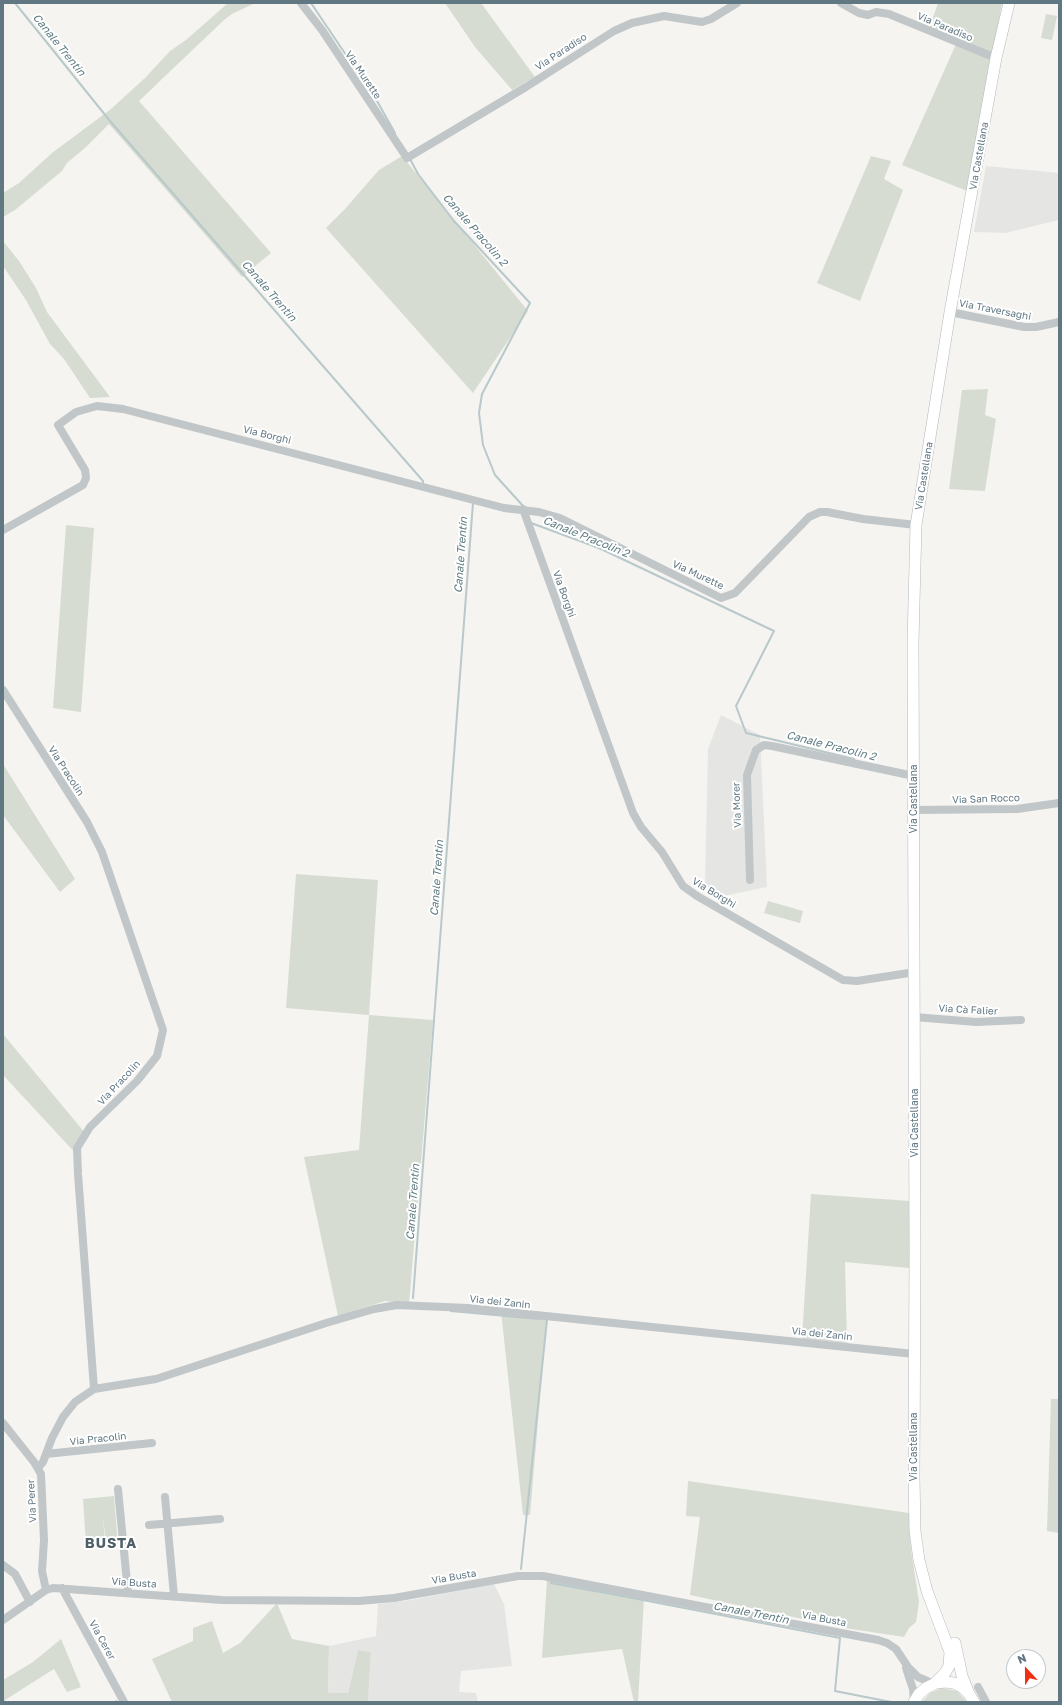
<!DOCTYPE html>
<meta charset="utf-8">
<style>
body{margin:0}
#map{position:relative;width:1062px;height:1705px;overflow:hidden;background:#f5f4f0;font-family:"Golos Text",sans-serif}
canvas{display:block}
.frame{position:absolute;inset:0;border:4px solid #617883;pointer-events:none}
.north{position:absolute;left:1006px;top:1649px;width:40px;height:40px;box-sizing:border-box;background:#fff;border:1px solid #c0c9cd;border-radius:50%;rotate:338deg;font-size:11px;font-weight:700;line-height:16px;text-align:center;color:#617883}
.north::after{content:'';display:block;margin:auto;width:14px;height:18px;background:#ef2f16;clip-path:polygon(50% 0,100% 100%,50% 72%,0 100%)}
</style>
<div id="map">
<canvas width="1062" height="1705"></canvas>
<div class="frame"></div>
<div class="north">N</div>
</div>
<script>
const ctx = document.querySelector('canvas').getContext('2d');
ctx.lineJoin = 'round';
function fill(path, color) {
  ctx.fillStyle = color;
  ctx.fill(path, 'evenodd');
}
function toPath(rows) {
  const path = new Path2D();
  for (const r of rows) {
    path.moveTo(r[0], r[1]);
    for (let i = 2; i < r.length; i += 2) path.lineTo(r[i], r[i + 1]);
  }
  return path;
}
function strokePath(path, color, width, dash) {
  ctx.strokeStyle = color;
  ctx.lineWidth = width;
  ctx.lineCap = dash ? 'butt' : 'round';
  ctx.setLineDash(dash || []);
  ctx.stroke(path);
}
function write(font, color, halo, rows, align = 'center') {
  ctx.font = font + ' "Golos Text",sans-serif';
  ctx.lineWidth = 4;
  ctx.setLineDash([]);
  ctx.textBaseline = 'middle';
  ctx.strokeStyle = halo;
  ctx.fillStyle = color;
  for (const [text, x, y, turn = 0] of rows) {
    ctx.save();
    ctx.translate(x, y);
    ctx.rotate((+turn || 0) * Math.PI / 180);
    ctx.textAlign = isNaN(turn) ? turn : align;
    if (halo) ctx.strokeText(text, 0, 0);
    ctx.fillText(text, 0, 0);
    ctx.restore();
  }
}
const built = toPath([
 [986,166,1059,173,1059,220,1005,233,974,232],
 [721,715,760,735,767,887,719,897,705,884,708,749],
 [494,1584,504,1604,512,1666,461,1671,459,1692,476,1693,478,1702,368,1702,371,1652,358,1650,348,1693,328,1693,329,1646,376,1636,378,1604,411,1600]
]);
const green = toPath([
 [228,3,255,3,232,14,224,20,139,101,271,253,242,277,109,124,86,147,67,163,62,171,15,210,3,217,3,193,19,183,52,153,111,109,146,77,170,51,186,40],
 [445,3,481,3,535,77,512,90,475,47],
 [938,3,1002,3,967,191,902,165,957,42,928,32],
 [1046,14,1057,16,1052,40,1041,38],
 [402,156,528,311,473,393,326,228,344,210,379,170],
 [871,156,891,161,884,179,903,190,860,301,817,283],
 [3,241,19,261,36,288,47,312,110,397,90,398,64,359,50,344,26,300,3,266],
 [988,389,985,415,996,419,985,491,949,489,962,390],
 [66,525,94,528,81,712,53,708],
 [3,764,75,879,60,892,3,815],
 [296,874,378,880,369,1015,433,1020,409,1304,385,1301,338,1316,304,1157,359,1150,369,1015,286,1008],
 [768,901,803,911,800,923,764,913],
 [3,1034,85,1133,79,1157,3,1075],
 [811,1194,910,1201,909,1268,845,1262,847,1343,802,1339],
 [501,1311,547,1316,530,1515,523,1515],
 [1051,1399,1059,1399,1059,1533,1047,1531],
 [688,1481,909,1513,911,1550,919,1602,916,1622,909,1628,904,1637,845,1628,690,1595,700,1517,686,1516],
 [114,1496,118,1544,106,1545,103,1515,105,1544,86,1545,83,1499],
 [547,1580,644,1598,638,1702,634,1702,622,1649,542,1658],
 [277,1603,292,1639,329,1646,328,1693,348,1693,358,1650,371,1652,368,1702,172,1702,152,1659,193,1641,193,1628,212,1621,223,1653,240,1643],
 [61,1639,81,1687,67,1692,54,1669,5,1700,6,1702,3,1702,3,1680,33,1662],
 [942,1688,957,1691,967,1702,922,1702,930,1693]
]);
const stream = toPath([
 [15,3,110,121,423,481,423,485],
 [311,3,377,101,395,133],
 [410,159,418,174,454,221,530,303,482,394,479,413,483,445,495,475,524,507],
 [531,523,599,548,774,631,736,706,746,733,854,759],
 [413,1298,473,503],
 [451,1311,539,1319],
 [521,1569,547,1320],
 [551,1583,617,1595,840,1638,835,1691,891,1702],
 [116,1701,117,1702]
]);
const minor = toPath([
 [301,3,322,30,407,158,526,87,614,31,632,23,664,16,702,22,711,19,737,3],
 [841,3,859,13,868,15,876,12,889,14,996,58],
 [950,312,1024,327,1036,327,1059,322],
 [523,509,633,813,641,827,662,852,683,886,697,896,843,980,857,981,915,972],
 [3,530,83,485,86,478,85,470,58,425,76,412,97,406,123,409,504,508,539,512,560,518,721,598,735,593,809,517,820,512,827,512,863,519,916,525],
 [3,690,87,822,102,852,163,1030,157,1056,137,1081,90,1127,77,1148,78,1174,94,1389,75,1402,63,1417,52,1438,43,1462,38,1468],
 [914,810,1017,809,1059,803],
 [750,880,747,775,756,750,764,745,772,746,914,776],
 [914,1017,976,1022,1021,1020],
 [94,1389,156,1379,326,1323,374,1309,397,1305,468,1308,914,1354],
 [3,1423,34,1462,41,1474,44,1540,42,1571,46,1590],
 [46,1454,152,1443],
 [118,1489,128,1593],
 [165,1497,174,1596],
 [149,1525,220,1519],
 [3,1565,15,1574,30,1602],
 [62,1588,124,1702],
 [3,1620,46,1590,53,1588,222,1600,359,1601,394,1598,518,1576,543,1576,878,1640,887,1643,896,1649,908,1667,918,1677,934,1684],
 [906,1668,913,1689,914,1702],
 [978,1687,986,1702]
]);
const major = toPath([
 [955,1643,962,1676,969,1694],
 [935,1683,945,1673,949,1666,950,1652,927,1591,919,1560,915,1531,914,1477,915,1249,913,642,916,525,950,312,996,58,1009,3],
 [914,1702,919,1694,926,1688,936,1683,945,1682,954,1683,962,1687,969,1694,974,1702]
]);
const streetNames = [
 ["Via Paradiso",945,27,23],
 ["Via Paradiso",561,52,-33],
 ["Via Murette",363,75,56],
 ["Via Castellana",979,156,-80],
 ["Via Traversaghi",995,310,11],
 ["Via Borghi",267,435,14],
 ["Via Castellana",924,476,-81],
 ["Via Murette",698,575,25],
 ["Via Borghi",564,594,70],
 ["Via Pracolin",66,771,57],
 ["Via Castellana",914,799,-90],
 ["Via San Rocco",986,799,-2],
 ["Via Morer",737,805,-92],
 ["Via Borghi",714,893,31],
 ["Via Cà Falier",968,1010,3],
 ["Via Pracolin",119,1083,-47],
 ["Via Castellana",915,1123,-90],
 ["Via dei Zanin",500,1302,6],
 ["Via dei Zanin",822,1334,6],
 ["Via Pracolin",98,1439,-6],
 ["Via Castellana",914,1447,-90],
 ["Via Perer",32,1501,-93],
 ["Via Busta",454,1577,-10],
 ["Via Busta",134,1583,4],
 ["Via Busta",824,1619,11],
 ["Via Cerer",102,1640,61]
];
const waterNames = [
 ["Canale Trentin",59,45,51],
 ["Canale Pracolin 2",475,230,49],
 ["Canale Trentin",269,291,49],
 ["Canale Pracolin 2",586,537,22],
 ["Canale Trentin",461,555,-86],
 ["Canale Pracolin 2",831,746,14],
 ["Canale Trentin",437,878,-86],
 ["Canale Trentin",413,1202,-86],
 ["Canale Trentin",751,1613,11]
];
const districtNames = [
 ["BUSTA",111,1544]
];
fill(built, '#e5e6e4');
fill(green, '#d6dcd1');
strokePath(stream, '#b8c8cb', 2);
strokePath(major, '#b4b9bc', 12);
strokePath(minor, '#c1c6c8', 8);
strokePath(major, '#fff', 11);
write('10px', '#617883', '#fff', streetNames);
write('italic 11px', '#5d7b81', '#fff', waterNames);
ctx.letterSpacing = '1px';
write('bold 14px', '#506068', '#fff', districtNames);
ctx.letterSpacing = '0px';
</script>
